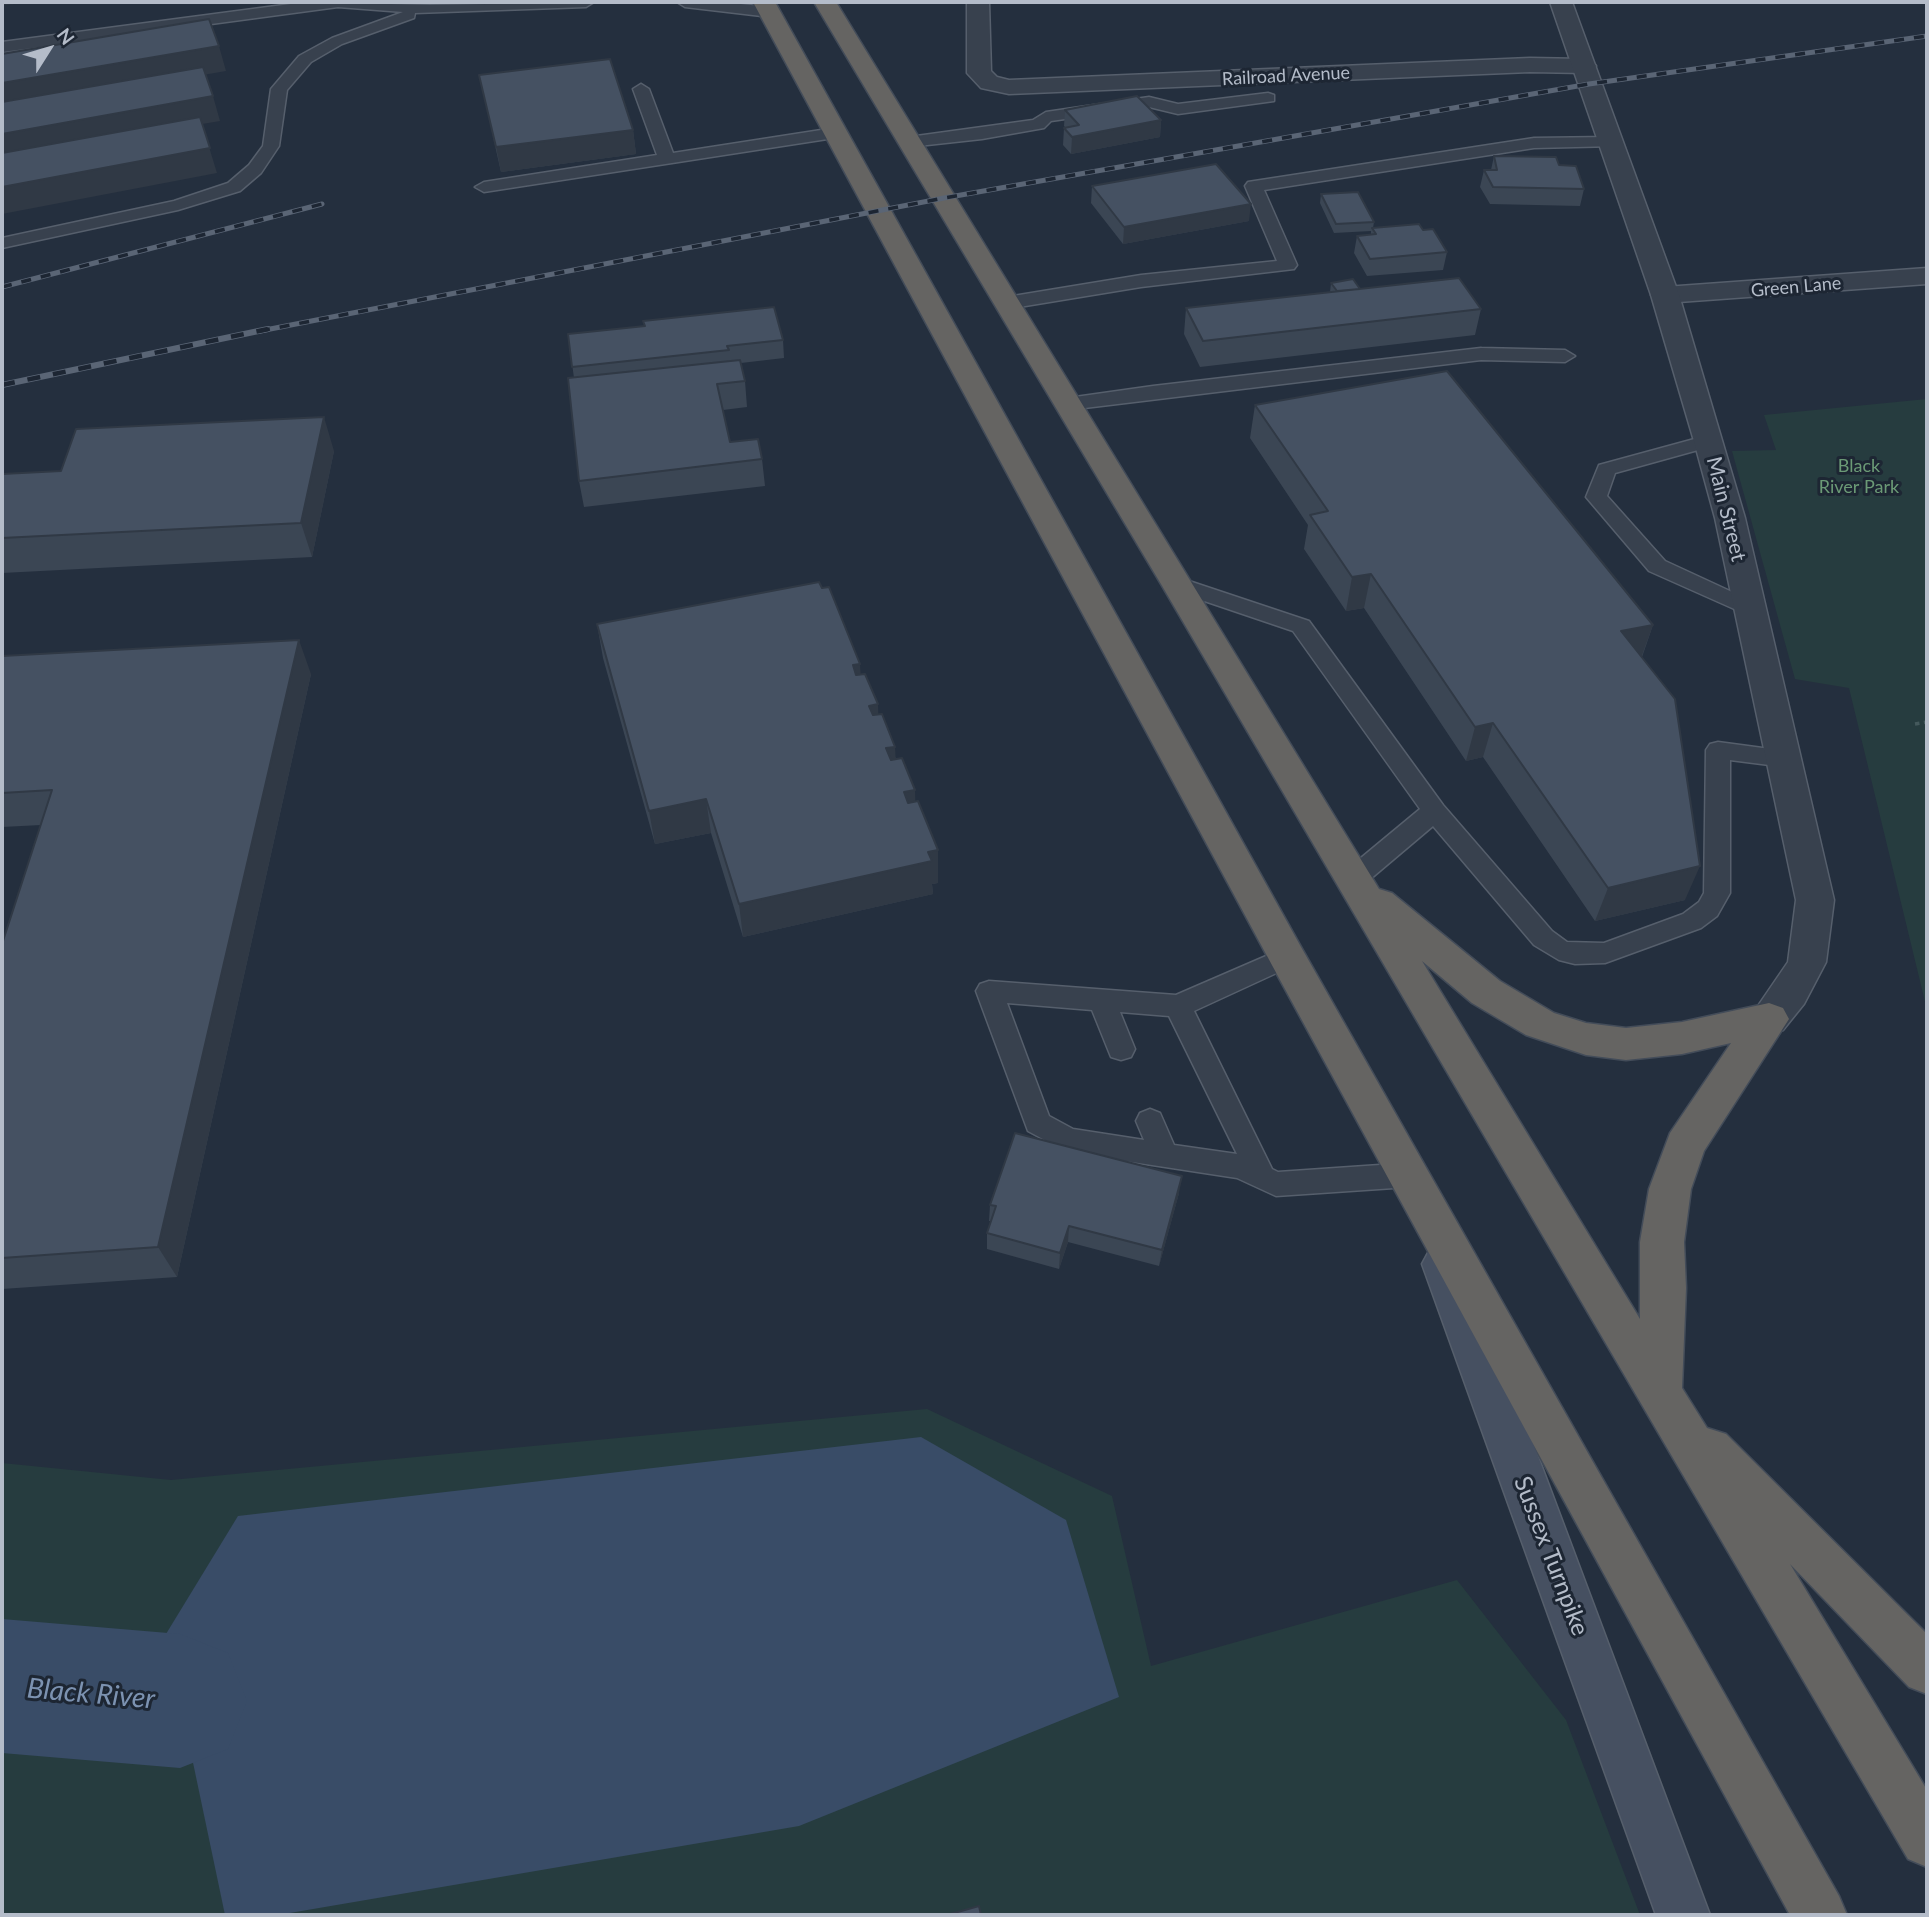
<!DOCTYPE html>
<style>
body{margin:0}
#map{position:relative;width:1929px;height:1917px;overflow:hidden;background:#242f3e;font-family:Lato,sans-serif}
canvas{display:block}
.frame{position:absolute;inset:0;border:4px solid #b4bcc9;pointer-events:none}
.north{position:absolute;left:14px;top:14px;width:70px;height:70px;-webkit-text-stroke:5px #1d2633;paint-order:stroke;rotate:53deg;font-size:19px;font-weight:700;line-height:28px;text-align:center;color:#b4bcc9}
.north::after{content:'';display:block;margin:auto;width:24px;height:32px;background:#b4bcc9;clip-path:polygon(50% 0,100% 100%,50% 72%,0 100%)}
</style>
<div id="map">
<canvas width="1929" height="1917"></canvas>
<div class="frame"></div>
<div class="north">N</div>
</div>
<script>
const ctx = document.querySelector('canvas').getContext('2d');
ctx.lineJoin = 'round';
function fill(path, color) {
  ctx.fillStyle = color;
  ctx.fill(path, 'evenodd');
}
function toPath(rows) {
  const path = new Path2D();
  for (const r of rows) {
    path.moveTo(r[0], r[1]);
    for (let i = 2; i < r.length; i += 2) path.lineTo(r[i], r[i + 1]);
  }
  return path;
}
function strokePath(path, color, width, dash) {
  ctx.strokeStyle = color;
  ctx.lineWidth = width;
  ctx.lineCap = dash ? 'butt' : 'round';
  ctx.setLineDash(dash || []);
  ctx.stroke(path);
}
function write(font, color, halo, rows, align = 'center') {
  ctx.font = font + ' Lato,sans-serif';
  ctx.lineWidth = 6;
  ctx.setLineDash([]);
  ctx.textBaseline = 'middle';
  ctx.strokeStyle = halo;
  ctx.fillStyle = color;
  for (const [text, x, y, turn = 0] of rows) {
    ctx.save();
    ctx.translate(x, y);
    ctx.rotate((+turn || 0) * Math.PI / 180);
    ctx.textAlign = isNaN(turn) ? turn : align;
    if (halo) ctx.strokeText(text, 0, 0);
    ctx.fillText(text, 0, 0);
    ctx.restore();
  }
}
const green = toPath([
 [1927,399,1927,1010,1849,688,1795,679,1732,451,1776,450,1764,415],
 [927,1409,1112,1496,1151,1666,1457,1580,1566,1720,1640,1915,2,1915,2,1463,171,1480]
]);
const water = toPath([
 [921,1437,1066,1520,1119,1697,799,1826,278,1915,225,1915,166,1634,238,1516]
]);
const river = toPath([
 [2,1619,180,1634,228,1653,247,1701,228,1749,180,1768,2,1753,2,1619]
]);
const path = toPath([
 [1915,724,1927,722]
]);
const service = toPath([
 [306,2,430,5,594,2,586,7,415,13,414,18,342,44,311,62,287,90,279,146,261,173,240,191,178,210,2,248,2,238,174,201,228,183,249,165,263,146,271,89,299,56,332,38,403,12,338,7,2,52,2,42,306,2],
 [677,2,721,2,770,7,778,12,770,17,685,7,677,2],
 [641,84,649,89,673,153,834,128,842,133,834,138,484,192,475,187,484,182,657,155,633,89,641,84],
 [1268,93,1274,95,1274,101,1178,114,1149,107,1051,121,1044,128,982,139,909,147,901,142,909,137,1033,120,1046,112,1149,97,1178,104,1268,93],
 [1610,137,1616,138,1616,146,1534,148,1264,190,1297,265,1294,269,1141,287,1007,309,998,303,1007,297,1141,275,1277,261,1245,186,1248,182,1534,138,1610,137],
 [1481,348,1565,350,1575,356,1565,362,1481,360,1068,410,1058,404,1068,398,1153,386,1481,348],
 [1709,435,1716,437,1719,441,1716,445,1615,473,1607,496,1665,561,1758,604,1761,609,1758,614,1750,616,1649,571,1586,497,1599,465,1709,435],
 [1177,577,1309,621,1443,805,1552,931,1567,942,1604,943,1683,914,1699,902,1704,893,1706,750,1710,744,1718,742,1785,751,1793,753,1797,759,1793,765,1785,767,1730,760,1730,893,1717,916,1701,928,1605,963,1575,964,1559,960,1534,945,1433,826,1362,886,1353,888,1344,886,1340,879,1344,872,1420,809,1293,631,1169,589,1166,584,1177,577],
 [1287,947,1296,950,1300,957,1296,964,1194,1011,1272,1169,1278,1172,1409,1163,1419,1166,1423,1175,1419,1184,1409,1187,1276,1196,1237,1178,1067,1152,1028,1131,976,991,980,984,989,981,1176,995,1287,947],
 [1007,1003,1092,1010,1111,1057,1121,1060,1131,1057,1135,1049,1120,1012,1169,1016,1237,1154,1174,1145,1160,1113,1150,1109,1140,1113,1136,1121,1144,1140,1073,1129,1049,1116,1007,1003]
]);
const minor = toPath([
 [967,2,989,2,991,71,997,77,1009,80,1530,58,1584,59,1592,61,1596,66,1592,71,1584,73,1530,72,1009,94,981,88,967,73,967,2],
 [1927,268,1927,284,1665,303,1655,301,1651,295,1655,289,1665,287,1927,268]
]);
const tertiary = toPath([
 [1550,2,1572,2,1679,295,1745,518,1834,900,1826,962,1804,1004,1783,1030,1769,1035,1755,1030,1749,1019,1788,962,1796,900,1715,518,1694,441,1651,295,1550,2]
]);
const secondary = toPath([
 [1444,1245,1459,1251,1466,1264,1710,1915,1656,1915,1422,1264,1429,1251,1444,1245]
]);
const trunk = toPath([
 [753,2,775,2,1301,947,1839,1896,1847,1915,1790,1915,1273,967,753,2],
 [814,2,836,2,1379,889,1392,893,1500,981,1554,1013,1586,1023,1626,1028,1682,1022,1769,1003,1783,1008,1789,1019,1704,1151,1691,1189,1684,1242,1686,1288,1682,1388,1707,1428,1726,1434,1927,1634,1927,1694,1909,1687,1790,1564,1927,1790,1927,1867,1908,1859,1161,584,814,2],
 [1422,961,1472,1003,1526,1035,1586,1055,1626,1060,1682,1054,1731,1043,1670,1133,1649,1189,1640,1242,1640,1319,1422,961]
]);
const railFar1 = toPath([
 [2,287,322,204],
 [260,331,944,198,1589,84,1927,36]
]);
const rail = toPath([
 [2,385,268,329]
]);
const wall = toPath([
 [479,75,633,130,636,154,501,172],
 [1065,110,1161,120,1160,137,1071,154,1063,145,1064,128,1065,127,1064,126],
 [1494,156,1559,165,1584,189,1580,206,1490,204,1480,187,1484,170,1491,170],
 [1092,186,1249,221,1123,244,1091,203],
 [1321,194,1374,222,1373,228,1423,230,1447,252,1443,270,1367,276,1354,253,1357,236,1371,234,1371,231,1334,233,1320,203],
 [1331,283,1360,289,1481,309,1475,335,1200,367,1184,334,1186,308,1330,292],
 [568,334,783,340,784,358,741,363,745,381,747,407,723,410,730,442,762,459,765,486,584,507,579,481,574,378],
 [1255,405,1653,625,1642,657,1685,900,1595,921,1483,757,1466,761,1364,608,1346,611,1304,549,1308,525,1250,438],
 [334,451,312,557,2,573,2,474,61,471],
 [597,624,860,664,860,674,878,704,878,714,896,759,915,790,915,802,938,850,938,883,932,884,933,894,743,937,711,833,655,844,603,658],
 [2,656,311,674,177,1277,2,1289,2,944,41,825,2,827],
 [1179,1193,1159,1266,1068,1242,1059,1269,987,1249,987,1233,991,1221,989,1221,990,1205]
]);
const shadedWall = toPath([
 [2,2,41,2,2,5],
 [219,46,226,71,2,110,2,83],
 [213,96,220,121,202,124,217,173,2,214,2,134],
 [1161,120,1160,137,1071,154,1072,137],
 [633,130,636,154,501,172,496,147],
 [1251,204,1249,221,1123,244,1124,227],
 [324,417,334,451,312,557,301,523],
 [1371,574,1364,608,1346,611,1352,577],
 [1653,625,1641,658,1621,631],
 [299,640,311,674,177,1277,158,1247],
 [860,664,862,698,853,665],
 [878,704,879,738,869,706],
 [1493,723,1483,757,1466,761,1475,727],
 [895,747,897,780,886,748],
 [915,790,916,823,904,792],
 [706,799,711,833,655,844,649,811],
 [938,850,938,883,932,884,933,894,743,937,739,904],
 [1700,866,1685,900,1595,921,1608,888],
 [1182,1176,1179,1193,1159,1266,1162,1250],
 [1069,1226,1068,1242,1059,1269,1060,1253]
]);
const building = toPath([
 [209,19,219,46,2,83,2,54,209,19],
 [610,59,633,130,496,147,479,75,610,59],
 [203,67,213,96,2,134,2,102,203,67],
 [1137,96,1161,120,1072,137,1064,128,1079,125,1065,110,1137,96],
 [200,117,210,148,2,187,2,153,200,117],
 [1494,156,1556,157,1559,165,1576,166,1584,189,1493,187,1484,170,1497,170,1494,156],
 [1216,164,1251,204,1124,227,1092,186,1216,164],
 [1358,192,1374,222,1336,224,1321,194,1358,192],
 [1419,224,1423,230,1433,229,1447,252,1370,259,1357,236,1376,234,1372,228,1419,224],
 [1459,278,1481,309,1203,341,1186,308,1459,278],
 [1353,279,1360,289,1337,291,1331,283,1353,279],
 [774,307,783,340,727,346,729,350,572,367,568,334,645,326,643,321,774,307],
 [740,360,745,381,717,384,730,442,758,439,762,459,579,481,568,378,740,360],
 [1447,371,1653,625,1621,631,1675,699,1700,866,1608,888,1493,723,1475,727,1371,574,1352,577,1310,515,1328,511,1255,405,1447,371],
 [324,417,301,523,2,538,2,474,61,471,76,429,324,417],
 [819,582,822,588,829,587,860,664,853,665,856,675,865,674,878,704,869,706,873,715,882,714,895,747,886,748,891,760,902,758,915,790,904,792,908,803,918,801,938,850,928,852,932,861,739,904,706,799,649,811,597,624,819,582],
 [299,640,158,1247,2,1258,2,944,52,790,2,793,2,656,299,640],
 [1015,1133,1182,1176,1162,1250,1069,1226,1060,1253,987,1233,996,1206,990,1205,1015,1133],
 [979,1906,981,1915,947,1915,979,1906]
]);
const farStreetnames = [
 ["Railroad Avenue",1286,76,-3],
 ["Green Lane",1796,287,-5]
];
const farParknames = [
 ["Black",1859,466],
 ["River Park",1859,487]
];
const streetNames = [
 ["Main Street",1726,509,76]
];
const nearStreetnames = [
 ["Sussex Turnpike",1551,1556,69]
];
const nearWaternames = [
 ["Black River",91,1694,5]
];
fill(green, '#263c3f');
fill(water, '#394c67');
fill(river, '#394c67');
strokePath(service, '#565f6c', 3);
strokePath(minor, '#565f6c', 3);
strokePath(tertiary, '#565f6c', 3);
strokePath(secondary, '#565f6c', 3);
strokePath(trunk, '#434c59', 3);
strokePath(path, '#44595c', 3.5, [4.5, 4.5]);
fill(service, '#38414e');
fill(minor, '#38414e');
fill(tertiary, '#38414e');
fill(secondary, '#465061');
fill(trunk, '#656462');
strokePath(railFar1, '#5a6575', 5);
strokePath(rail, '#5a6575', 6);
strokePath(railFar1, '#1d2633', 3.5, [10]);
strokePath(rail, '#1d2633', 4.5, [13]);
fill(wall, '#3b4654');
fill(shadedWall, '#303945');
fill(building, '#455162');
strokePath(building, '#303945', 2);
write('18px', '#b4bcc9', '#1d2633', farStreetnames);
write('18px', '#6b9a76', '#1d2633', farParknames);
write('21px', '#b4bcc9', '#1d2633', streetNames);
write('24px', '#b4bcc9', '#1d2633', nearStreetnames);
write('italic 28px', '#7c92b1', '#1d2633', nearWaternames);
</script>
